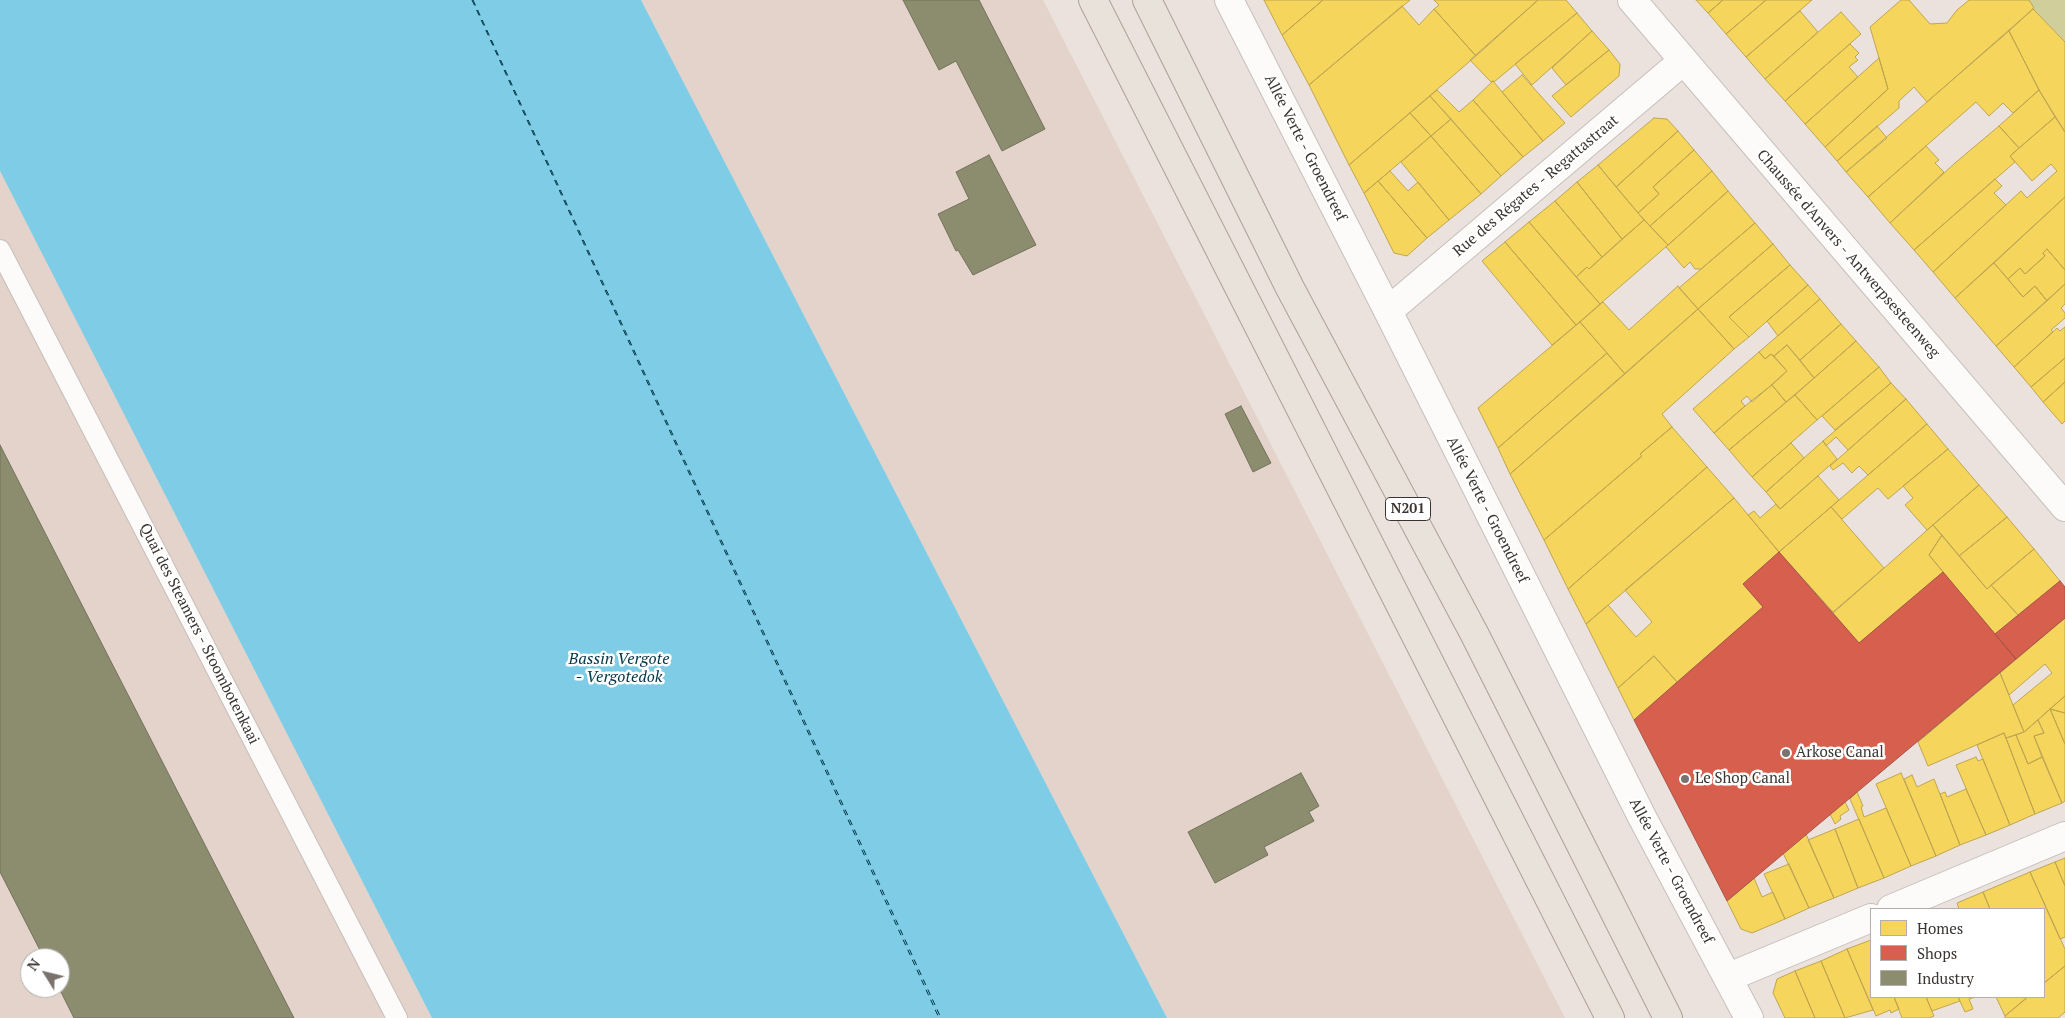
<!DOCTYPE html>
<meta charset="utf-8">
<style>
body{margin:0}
#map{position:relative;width:2065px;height:1018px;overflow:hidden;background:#ebe2dd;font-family:"PT Serif",serif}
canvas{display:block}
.legend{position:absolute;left:1870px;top:908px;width:175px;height:90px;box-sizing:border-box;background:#fff;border:1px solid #b1aead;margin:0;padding:6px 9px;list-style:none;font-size:15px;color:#3b3531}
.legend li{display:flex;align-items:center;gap:10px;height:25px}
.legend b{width:25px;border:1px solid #b1aead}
.north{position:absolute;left:20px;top:948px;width:50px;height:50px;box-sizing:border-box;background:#fff;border:1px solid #b1aead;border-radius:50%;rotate:306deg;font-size:14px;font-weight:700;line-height:20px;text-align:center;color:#3b3531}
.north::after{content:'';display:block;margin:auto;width:18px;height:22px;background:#79726d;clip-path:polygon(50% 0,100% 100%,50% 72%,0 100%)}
</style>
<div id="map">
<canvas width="2065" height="1018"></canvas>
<ul class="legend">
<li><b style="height:14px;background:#f6d55c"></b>Homes</li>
<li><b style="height:14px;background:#d6604d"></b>Shops</li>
<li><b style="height:14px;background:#8c8c6e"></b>Industry</li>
</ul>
<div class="north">N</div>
</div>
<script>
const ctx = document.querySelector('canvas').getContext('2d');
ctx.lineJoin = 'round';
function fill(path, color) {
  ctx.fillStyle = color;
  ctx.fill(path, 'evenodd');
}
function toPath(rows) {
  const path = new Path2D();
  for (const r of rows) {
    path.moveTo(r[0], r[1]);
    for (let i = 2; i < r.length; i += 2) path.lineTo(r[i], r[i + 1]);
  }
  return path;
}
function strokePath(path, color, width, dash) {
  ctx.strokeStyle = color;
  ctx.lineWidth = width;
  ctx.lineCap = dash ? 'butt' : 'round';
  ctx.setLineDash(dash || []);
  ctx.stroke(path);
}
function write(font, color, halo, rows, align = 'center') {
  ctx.font = font + ' "PT Serif",serif';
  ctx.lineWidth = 5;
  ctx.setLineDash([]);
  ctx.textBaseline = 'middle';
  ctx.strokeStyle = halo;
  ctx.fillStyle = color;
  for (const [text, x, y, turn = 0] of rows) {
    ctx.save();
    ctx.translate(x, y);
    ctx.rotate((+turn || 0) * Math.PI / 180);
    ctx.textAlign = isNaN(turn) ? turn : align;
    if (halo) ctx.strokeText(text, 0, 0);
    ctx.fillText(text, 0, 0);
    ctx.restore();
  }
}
const built = toPath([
 [641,0,1043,0,1565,1018,1167,1018],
 [0,171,38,245,432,1018,0,1018],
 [30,958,60,958,60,988,30,988]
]);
const green = toPath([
 [2029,0,2065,0,2065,42,2033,9]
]);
const water = toPath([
 [0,0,641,0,1167,1018,432,1018,0,171]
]);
const homes = toPath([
 [1264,0,1323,0,1282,35,1264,0],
 [1323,0,1410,0,1309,85,1282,35,1323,0],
 [1434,0,1538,0,1476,56,1434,9,1439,5,1434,0],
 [1538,0,1566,0,1577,13,1494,82,1493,81,1491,82,1470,60,1538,0],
 [1696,0,1723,0,1708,13,1696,0],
 [1723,0,1766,0,1726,34,1708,13,1723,0],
 [1766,0,1812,0,1746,57,1726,34,1766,0],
 [1909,0,1930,24,1947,23,1957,10,1969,0,2029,0,2034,8,1927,102,1914,87,1899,101,1899,108,1837,161,1825,147,1888,89,1870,27,1901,0,1909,0],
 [1402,6,1419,25,1434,9,1476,56,1349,165,1309,85,1402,6],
 [2033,9,2065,42,2065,132,2039,90,2009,31,2033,9],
 [1800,11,1818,32,1765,79,1746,57,1800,11],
 [1841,12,1861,34,1785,101,1765,79,1841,12],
 [1577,13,1592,31,1532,85,1515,64,1577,13],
 [1592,31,1609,50,1566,85,1552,68,1592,31],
 [2009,31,2039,90,2013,113,2003,103,1989,116,1976,102,1868,197,1846,172,2009,31],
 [1850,44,1859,53,1855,57,1858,60,1849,67,1858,77,1805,124,1785,101,1850,44],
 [1609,50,1620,64,1619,76,1571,117,1552,96,1609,50],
 [1879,58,1888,89,1825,147,1805,124,1879,58],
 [1522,75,1565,123,1543,141,1502,92,1522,75],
 [1493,81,1543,141,1523,157,1473,100,1493,81],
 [1437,90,1459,112,1473,100,1523,157,1501,176,1430,96,1437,90],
 [2039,90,2055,117,2019,148,1999,126,2039,90],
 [1430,96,1451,119,1431,136,1410,113,1430,96],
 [1410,113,1431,136,1364,193,1349,165,1410,113],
 [2055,117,2065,132,2065,197,1955,298,1933,272,2021,191,2027,198,2057,171,2051,164,2032,181,2010,156,2055,117],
 [1654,118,1667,119,1678,131,1616,187,1598,165,1654,118],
 [1451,119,1501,176,1481,194,1431,136,1451,119],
 [1877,126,1887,138,1846,172,1837,161,1877,126],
 [1999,126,2019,148,2010,156,2015,162,1914,250,1890,223,1955,163,1999,126],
 [1678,131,1694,150,1653,187,1659,194,1638,213,1616,187,1678,131],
 [1431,136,1481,194,1449,220,1401,162,1431,136],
 [1926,146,1939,160,1935,163,1944,172,1890,223,1868,197,1926,146],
 [1694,150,1712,171,1650,226,1638,213,1659,194,1653,187,1694,150],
 [1598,165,1644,220,1622,239,1577,182,1598,165],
 [1390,171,1408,191,1418,182,1449,220,1427,238,1378,181,1390,171],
 [1712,171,1728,191,1668,245,1650,226,1712,171],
 [1995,179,2002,186,1994,193,2006,205,1933,272,1914,250,1995,179],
 [1378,181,1427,238,1407,256,1394,253,1364,193,1378,181],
 [1577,182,1622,239,1602,257,1555,201,1577,182],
 [1728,191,1755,223,1701,269,1695,269,1690,262,1684,268,1666,247,1728,191],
 [2065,197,2065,270,2047,249,2043,253,2045,256,2025,274,2020,268,2008,279,1994,263,2065,197],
 [1555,201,1602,257,1589,269,1587,267,1576,277,1529,222,1555,201],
 [1644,220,1668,245,1600,304,1576,277,1587,267,1589,269,1644,220],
 [1529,222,1600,304,1576,325,1505,242,1529,222],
 [1755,223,1773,244,1698,309,1679,288,1755,223],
 [1505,242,1576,325,1552,345,1482,261,1505,242],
 [1773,244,1790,265,1729,317,1749,337,1734,349,1698,309,1773,244],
 [2047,249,2065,270,2065,284,2047,301,2035,286,2023,297,2008,279,2020,268,2025,274,2045,256,2043,253,2047,249],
 [1994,263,2023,297,2035,286,2047,301,1996,346,1955,298,1994,263],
 [1790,265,1808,285,1749,337,1729,317,1790,265],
 [2065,284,2065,304,2061,308,2065,313,2065,318,2051,330,2053,332,2014,367,1996,346,2065,284],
 [1808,285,1820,299,1778,336,1767,321,1808,285],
 [1678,286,1698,309,1625,374,1580,322,1603,302,1629,330,1678,286],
 [1820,299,1841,324,1800,360,1787,345,1774,356,1771,354,1765,359,1759,352,1820,299],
 [1698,309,1734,349,1662,414,1672,427,1640,454,1642,456,1544,540,1510,474,1698,309],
 [1580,322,1607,353,1498,448,1478,408,1580,322],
 [1841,324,1856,341,1814,378,1800,360,1841,324],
 [2065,327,2065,358,2031,387,2014,367,2057,328,2060,331,2065,327],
 [1856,341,1879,367,1817,420,1795,395,1856,341],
 [1787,345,1814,378,1786,402,1772,385,1787,371,1774,356,1787,345],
 [1759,352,1765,359,1771,354,1787,371,1752,402,1747,396,1741,401,1745,406,1714,433,1693,409,1759,352],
 [1607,353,1625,374,1510,474,1498,448,1607,353],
 [2065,358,2065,382,2043,402,2031,387,2065,358],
 [1879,367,1891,383,1835,430,1822,416,1879,367],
 [2065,382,2065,421,2062,424,2043,402,2065,382],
 [1891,383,1906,399,1848,450,1836,437,1826,446,1823,441,1891,383],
 [1772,385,1786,402,1729,450,1714,433,1751,401,1772,385],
 [1795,395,1817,420,1752,477,1729,450,1795,395],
 [1906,399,1927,424,1868,475,1859,466,1852,473,1843,463,1833,470,1830,466,1906,399],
 [1927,424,1948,449,1888,499,1878,488,1842,519,1831,507,1927,424],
 [1672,427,1707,467,1568,589,1544,540,1642,456,1640,454,1672,427],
 [1823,441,1837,459,1780,509,1766,492,1823,441],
 [1791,443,1804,458,1766,492,1752,477,1791,443],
 [1948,449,1979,485,1927,530,1905,505,1913,498,1903,486,1948,449],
 [1707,467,1734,498,1586,624,1568,589,1707,467],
 [1818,476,1839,500,1779,552,1748,515,1754,511,1760,518,1776,504,1780,509,1818,476],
 [1979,485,2007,517,1959,556,1933,525,1979,485],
 [1734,498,1779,552,1743,584,1763,607,1677,682,1654,656,1618,688,1586,624,1608,605,1636,637,1652,622,1625,590,1734,498],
 [1831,507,1884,568,1833,612,1779,552,1831,507],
 [2007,517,2034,549,1987,589,1959,556,2007,517],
 [1933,525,1942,535,1929,555,1943,572,1859,643,1833,613,1933,525],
 [1942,535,1987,589,1991,585,2018,615,1995,634,1929,555,1942,535],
 [2034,549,2060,581,2018,615,1991,585,2034,549],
 [2065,618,2065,696,2024,732,2013,705,2052,673,2045,664,2009,695,2000,673,2065,618],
 [1654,656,1677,682,1634,720,1618,688,1654,656],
 [2000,673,2024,732,2006,738,2004,733,1928,766,1918,742,2000,673],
 [2065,696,2065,713,2050,709,2065,696],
 [2050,709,2065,713,2065,744,2050,709],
 [2050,709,2065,744,2065,801,2062,803,2034,736,2044,733,2038,720,2050,709],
 [2038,720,2044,733,2034,736,2042,757,2028,764,2016,735,2024,732,2038,720],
 [2004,733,2035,814,2010,825,1977,745,2004,733],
 [2016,735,2028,764,2042,757,2062,803,2035,814,2006,738,2016,735],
 [1976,757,1978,761,1983,759,2010,825,1986,835,1956,765,1976,757],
 [1901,773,1936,856,1911,866,1876,784,1901,773],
 [1912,775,1917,787,1934,779,1960,845,1936,856,1904,779,1912,775],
 [1966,789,1986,835,1960,845,1940,794,1945,792,1947,797,1966,789],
 [1857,792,1863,806,1861,807,1864,817,1886,808,1911,866,1884,878,1850,799,1857,792],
 [1845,802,1849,810,1840,816,1841,819,1835,824,1830,814,1845,802],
 [1859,819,1884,878,1858,888,1835,829,1859,819],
 [1835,829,1858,888,1834,898,1808,840,1835,829],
 [1806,834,1834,898,1809,908,1783,853,1806,834],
 [2065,858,2065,886,2055,862,2065,858],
 [2055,862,2065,886,2065,937,2060,939,2030,872,2055,862],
 [1789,864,1809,908,1785,919,1764,874,1789,864],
 [2030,872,2065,949,2065,966,2044,983,2044,909,1990,909,1983,892,2030,872],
 [1754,878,1762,897,1773,892,1785,919,1752,933,1741,929,1727,901,1754,878],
 [1983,892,1990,909,1959,909,1957,903,1983,892],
 [1871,940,1871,997,1894,997,1899,1009,1891,1013,1890,1010,1876,1016,1847,949,1871,940],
 [1847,949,1873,1010,1845,1018,1821,961,1847,949],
 [1821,961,1845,1018,1815,1018,1795,971,1821,961],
 [2065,966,2065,1012,2058,1018,2005,1018,2005,1016,2028,997,2044,997,2044,983,2065,966],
 [1795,971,1815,1018,1785,1018,1773,993,1777,979,1795,971],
 [1894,997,1926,997,1934,1016,1929,1018,1902,1018,1894,997],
 [1926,997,1958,997,1960,1001,1932,1011,1926,997],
 [1958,997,1976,997,1969,999,1973,1009,1965,1012,1958,997],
 [1996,997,2025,997,2026,998,2005,1016,1996,997]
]);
const shops = toPath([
 [1779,552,1859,643,1943,572,2016,659,1727,901,1634,720,1763,607,1743,584,1779,552],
 [2060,581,2065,587,2065,618,2016,659,1995,634,2060,581]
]);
const industry = toPath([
 [903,0,979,0,1045,129,1002,151,956,61,939,70,903,0],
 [989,155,1036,245,973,275,958,250,956,251,938,214,969,199,956,172,989,155],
 [1241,406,1271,463,1253,472,1225,414,1241,406],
 [0,445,206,847,294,1018,74,1018,59,988,60,958,44,958,0,872,0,445],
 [1301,773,1319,806,1309,812,1314,821,1264,847,1268,855,1215,883,1188,832,1301,773]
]);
const ferry = toPath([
 [472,0,939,1018],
 [473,0,941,1018]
]);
const lane = toPath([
 [0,250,397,1018]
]);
const street = toPath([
 [1229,0,1388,311,1642,817,1749,1018],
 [1632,0,2065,507],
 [1388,311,1683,61],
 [1891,909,2065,836],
 [1729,977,1871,918]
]);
const primary = toPath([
 [1093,0,1610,1018],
 [1147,0,1290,288,1475,635,1668,1018]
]);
const markers = [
 [1786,753,5,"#79726d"],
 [1685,779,5,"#79726d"]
];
const shields = [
 [1408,509,45]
];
const shieldNames = [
 ["N201",1408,509]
];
const streetNames = [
 ["Allée Verte - Groendreef",1305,148,63],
 ["Rue des Régates - Regattastraat",1536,186,-40],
 ["Chaussée d'Anvers - Antwerpsesteenweg",1848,254,49],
 ["Allée Verte - Groendreef",1487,510,63],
 ["Quai des Steamers - Stoombotenkaai",199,634,63],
 ["Allée Verte - Groendreef",1671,871,62]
];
const poiNames = [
 ["Arkose Canal",1796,753],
 ["Le Shop Canal",1695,779]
];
const waterNames = [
 ["Bassin Vergote",619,659],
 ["- Vergotedok",619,677]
];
fill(built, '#e3d3ca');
fill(green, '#d0cf9c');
fill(water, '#7ecce5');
fill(homes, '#f6d55c');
strokePath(homes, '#bea54f', 1);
fill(shops, '#d6604d');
strokePath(shops, '#a85345', 1);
fill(industry, '#8c8c6e');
strokePath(industry, '#74725c', 1);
strokePath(ferry, '#003646', 1, [6, 5]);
strokePath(lane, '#c6bfba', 22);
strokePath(street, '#c6bfba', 30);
strokePath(primary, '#af9f94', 30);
strokePath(lane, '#fcfbfa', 20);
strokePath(street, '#fcfbfa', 28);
strokePath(primary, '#e9e2db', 28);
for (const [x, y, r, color] of markers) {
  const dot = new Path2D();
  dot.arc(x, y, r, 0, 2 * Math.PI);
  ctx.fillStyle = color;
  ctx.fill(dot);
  strokePath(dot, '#fff', 2);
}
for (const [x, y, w] of shields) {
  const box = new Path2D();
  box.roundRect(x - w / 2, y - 11.5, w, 23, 4);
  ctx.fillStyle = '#fff';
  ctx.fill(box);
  strokePath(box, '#3b3531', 1);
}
write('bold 14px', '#3b3531', null, shieldNames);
write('15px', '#3b3531', '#fff', streetNames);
write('15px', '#3b3531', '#fff', poiNames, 'left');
write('italic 16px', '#003646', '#fff', waterNames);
</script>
